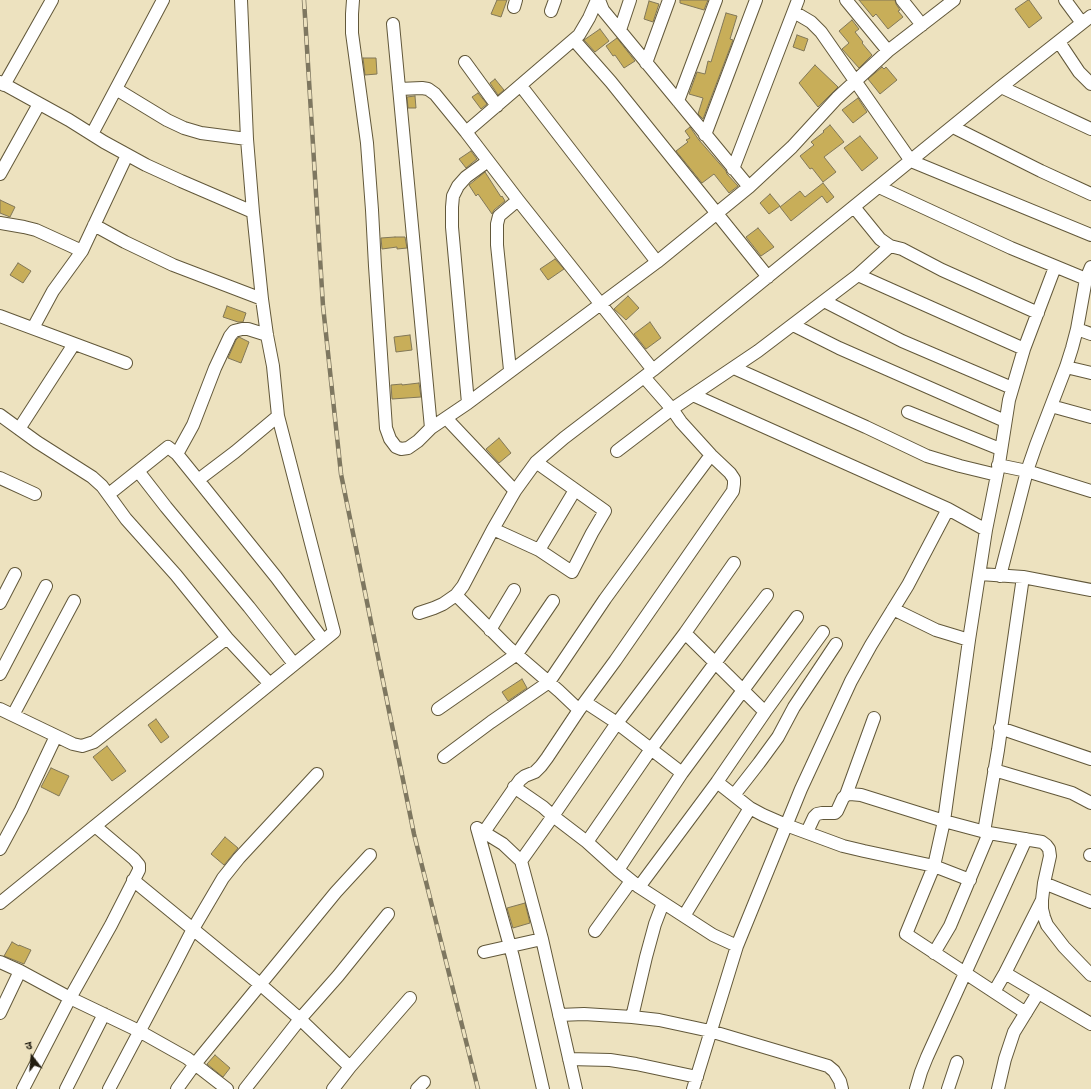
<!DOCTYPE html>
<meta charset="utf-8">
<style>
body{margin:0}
#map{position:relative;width:1091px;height:1089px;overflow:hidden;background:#ede2bf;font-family:"IBM Plex Sans","Noto Sans Devanagari",sans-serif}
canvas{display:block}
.north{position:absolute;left:12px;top:1037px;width:40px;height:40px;-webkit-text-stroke:3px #ede2bf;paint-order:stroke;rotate:344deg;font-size:11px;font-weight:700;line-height:16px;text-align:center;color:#221e12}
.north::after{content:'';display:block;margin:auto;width:14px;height:18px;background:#221e12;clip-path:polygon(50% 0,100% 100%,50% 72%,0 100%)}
</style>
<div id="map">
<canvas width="1091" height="1089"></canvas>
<div class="north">उ</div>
</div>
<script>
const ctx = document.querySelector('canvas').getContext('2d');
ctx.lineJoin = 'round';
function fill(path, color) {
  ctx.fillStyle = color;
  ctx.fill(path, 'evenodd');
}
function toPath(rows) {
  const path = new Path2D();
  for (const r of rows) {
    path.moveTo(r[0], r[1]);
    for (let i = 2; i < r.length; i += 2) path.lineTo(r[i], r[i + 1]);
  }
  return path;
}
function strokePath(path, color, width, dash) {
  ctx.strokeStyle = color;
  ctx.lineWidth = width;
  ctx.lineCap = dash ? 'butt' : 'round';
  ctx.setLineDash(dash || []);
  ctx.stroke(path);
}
const building = toPath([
 [497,0,507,0,501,17,491,14,497,0],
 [680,0,708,0,704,10,680,3,680,0],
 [859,0,895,0,896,4,900,10,898,11,903,17,888,29,876,14,873,17,859,0],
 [1028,0,1029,0,1042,18,1029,28,1015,9,1028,0],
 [649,1,659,4,653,22,644,19,649,1],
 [726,13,737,16,730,39,733,40,703,119,698,114,703,98,689,94,697,72,705,74,708,61,711,62,726,13],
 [852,20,859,29,855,32,863,42,862,43,872,55,859,68,842,49,849,43,839,31,852,20],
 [600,29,609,41,595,52,584,40,600,29],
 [797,35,808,39,804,51,793,47,797,35],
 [617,38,635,61,624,68,615,55,613,56,606,46,617,38],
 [363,58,376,58,377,74,365,75,363,58],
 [815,65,838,87,818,107,799,83,815,65],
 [882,67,884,69,886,67,897,80,880,94,868,79,882,67],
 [495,79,504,90,498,95,490,83,495,79],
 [478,93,487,104,481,109,472,97,478,93],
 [415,96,416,108,408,108,407,97,415,96],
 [858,98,867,112,853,123,842,110,858,98],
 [830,125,844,142,824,157,836,172,823,182,812,168,810,169,800,156,814,145,811,142,824,132,823,131,830,125],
 [690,127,699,140,726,171,727,174,738,186,729,193,714,174,702,183,676,151,688,142,686,140,690,138,685,131,690,127],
 [860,136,878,158,862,171,844,148,860,136],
 [471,151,477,159,466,168,459,159,471,151],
 [485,172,501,197,502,196,505,201,494,210,492,214,478,194,476,196,469,185,485,172],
 [823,183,834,197,827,203,822,196,791,221,780,207,800,191,805,197,823,183],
 [770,194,780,206,769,214,760,203,770,194],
 [0,200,15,207,10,217,0,213,0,200],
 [758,228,774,247,761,256,746,237,758,228],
 [395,237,405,237,407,248,397,249,397,247,382,249,381,238,395,237],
 [555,259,564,269,548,280,540,269,555,259],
 [18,263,31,271,23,283,10,275,18,263],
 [628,296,639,308,626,320,614,309,628,296],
 [227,306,246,313,243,322,238,322,223,317,227,306],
 [650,322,661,338,646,349,634,334,650,322],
 [410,335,412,350,396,352,394,337,410,335],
 [239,337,249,342,241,363,228,358,236,340,239,337],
 [419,383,421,397,392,399,391,385,402,384,402,385,419,383],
 [499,438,511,453,499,463,486,449,499,438],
 [522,679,527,688,508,701,502,692,522,679],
 [156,719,169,737,161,743,148,725,156,719],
 [107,746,126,771,112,781,93,757,107,746],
 [51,768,69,776,59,796,41,787,51,768],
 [225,837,238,848,224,865,211,854,225,837],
 [525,903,530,923,513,928,507,908,525,903],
 [12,942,19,946,19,945,31,950,24,964,4,956,12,942],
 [215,1055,230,1068,223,1077,207,1064,215,1055]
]);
const street = toPath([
 [353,0,352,14,352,33,367,143,372,210,375,266,386,428,390,439,396,447,401,449,408,448,418,441,431,428,468,403,657,262,749,187,792,147,837,98,888,51,954,0],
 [599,0,603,10,749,187],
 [846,0,888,51],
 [902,0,922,25],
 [1065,0,1082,23],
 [514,7,516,0],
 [551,11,555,0],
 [794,12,811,22,821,32,911,161,1091,235],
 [393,24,431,428],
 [620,30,630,0],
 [574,40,611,82,768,277],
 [1059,42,1079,72,1091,84],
 [465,62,497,106],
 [646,63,669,0],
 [0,82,69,120,104,142,146,165,181,181,253,212],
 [4,85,52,0],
 [521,86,657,262],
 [1001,87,1091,129],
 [116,89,167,120,184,128,201,133,247,139],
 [399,89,422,88,428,89,435,94,466,132,518,200,653,370],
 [678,101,716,0],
 [953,127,1041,171,1091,194],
 [466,132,579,35,589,18,597,0],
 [92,134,163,0],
 [705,135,756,0],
 [733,169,798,0],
 [0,174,39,104],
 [879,187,1011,248,1086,279],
 [854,207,880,239,890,246,902,249,942,270,1038,313],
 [0,223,24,227,36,230,82,251],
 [94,225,125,242,173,265,262,299],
 [858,275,1024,349],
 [824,301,902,341,1012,388],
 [0,316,126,363],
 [793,325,839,348,1005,421],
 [33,328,53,291,82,251,127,155],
 [1077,329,1091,334],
 [1066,367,1091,373],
 [734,368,866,427,927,456,960,466,997,475],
 [510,370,497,245,497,224,499,216,518,200],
 [693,395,948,509,986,530,998,470,1009,400,1024,349,1055,267],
 [468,403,452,227,452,207,453,196,458,186,466,177,488,161],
 [1051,406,1091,417],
 [908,412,1000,449],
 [0,415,37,442,92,477,102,486,126,519,176,575,227,638,270,684],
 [446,418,515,491],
 [19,429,74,344],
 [617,451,672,409,758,351,858,275,890,246],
 [177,454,193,425,215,368,230,336,234,331,242,329,248,329,267,335],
 [998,465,1027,471,1091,491],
 [138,471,166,507,249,607,294,664],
 [0,478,35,494],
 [198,480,235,452,278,416],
 [109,494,168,447,177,454,194,475,276,577,323,640],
 [493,529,539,550,572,572,592,533,605,511,536,462],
 [986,530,969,640,944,821,934,866,906,934,1026,1013],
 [539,550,575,490],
 [980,574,1023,577,1091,590],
 [1000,576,1027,471,1036,445,1066,367,1072,348,1077,329,1086,279,1091,267],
 [456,595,508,647,559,691,579,710],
 [0,603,15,574],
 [893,609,936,630,969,640],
 [419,613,434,608,443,604,456,595,463,586,493,529,515,491,536,462,564,438,653,370,1001,87,1091,16],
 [490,630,514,590],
 [685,633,765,712],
 [0,674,46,586],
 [585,702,617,723,682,773],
 [0,709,73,744,82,746,94,742,227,638],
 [438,709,517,654,553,601],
 [13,715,74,601],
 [1000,728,1091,759],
 [444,757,491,722,549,682,605,599,661,522,711,455],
 [994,770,1072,793,1091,803],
 [717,782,750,808,763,815,786,825,843,846,864,851,934,866,970,880],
 [514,787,543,807,553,816,587,842],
 [734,795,759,763,778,737,794,707,836,644],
 [846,795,874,718],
 [477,828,503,844,521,861,542,939,576,1089],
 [477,828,513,957,543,1089],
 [484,832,520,780,525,776,535,772,541,766,547,758,579,710,615,661,733,491,734,484,734,479,730,473,711,455,681,422,672,409,644,377],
 [807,832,814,817,817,814,822,813,835,813,837,811,843,798,846,795,850,794,861,795,944,821,989,833,1042,842,1046,845,1049,849,1050,856,1044,883,1042,900,1042,909,1044,917,1047,925,1064,947,1091,975],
 [984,832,998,750,1023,577],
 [0,849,21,810,56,736],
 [1090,855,1091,855],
 [521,861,553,816,617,723,685,633,734,563],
 [618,870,682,773,797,617],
 [133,880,261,985,300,1019,350,1067],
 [1044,883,1091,902],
 [639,887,717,782,765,712,823,632],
 [0,903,334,632,278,416,273,366,267,335,262,299,253,212,247,139,241,0],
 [684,916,750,808],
 [595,931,631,881],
 [737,946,713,935,639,887,618,870,587,842,651,749,715,663,767,595],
 [484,952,542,939],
 [934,953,950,926,989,833],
 [0,962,20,971,70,998,139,1031,187,1058,227,1089],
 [1005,973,1091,1024],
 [994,992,1005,973,1042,900],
 [0,1013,20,971],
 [559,1015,584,1014,632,1017,659,1020,710,1031,828,1066,834,1071,840,1081,842,1089],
 [632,1017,646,957,655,924,663,903],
 [569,1059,610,1060,636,1064,697,1077],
 [23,1089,70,998,111,925,139,870,139,865,134,859,95,826],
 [66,1089,104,1014],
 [109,1089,173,968,193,929,223,878,239,858,317,774],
 [177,1089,195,1064,336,892,370,855],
 [245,1089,300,1019,338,976,388,914],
 [333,1089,350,1067,410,998],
 [417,1089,424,1082],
 [693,1089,737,946,801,789,851,681,871,645,908,585,948,509],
 [916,1089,921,1072,927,1057,1026,839],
 [948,1089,957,1062],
 [998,1089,1005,1059,1014,1032,1038,993]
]);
const rail = toPath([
 [304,0,323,306,341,474,414,834,478,1089]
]);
fill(building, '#c8ae59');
strokePath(building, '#817758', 1);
strokePath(street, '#62583a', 14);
strokePath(street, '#fff', 12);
strokePath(rail, '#7e7760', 4.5);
strokePath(rail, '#ede2bf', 3, [9]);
</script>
